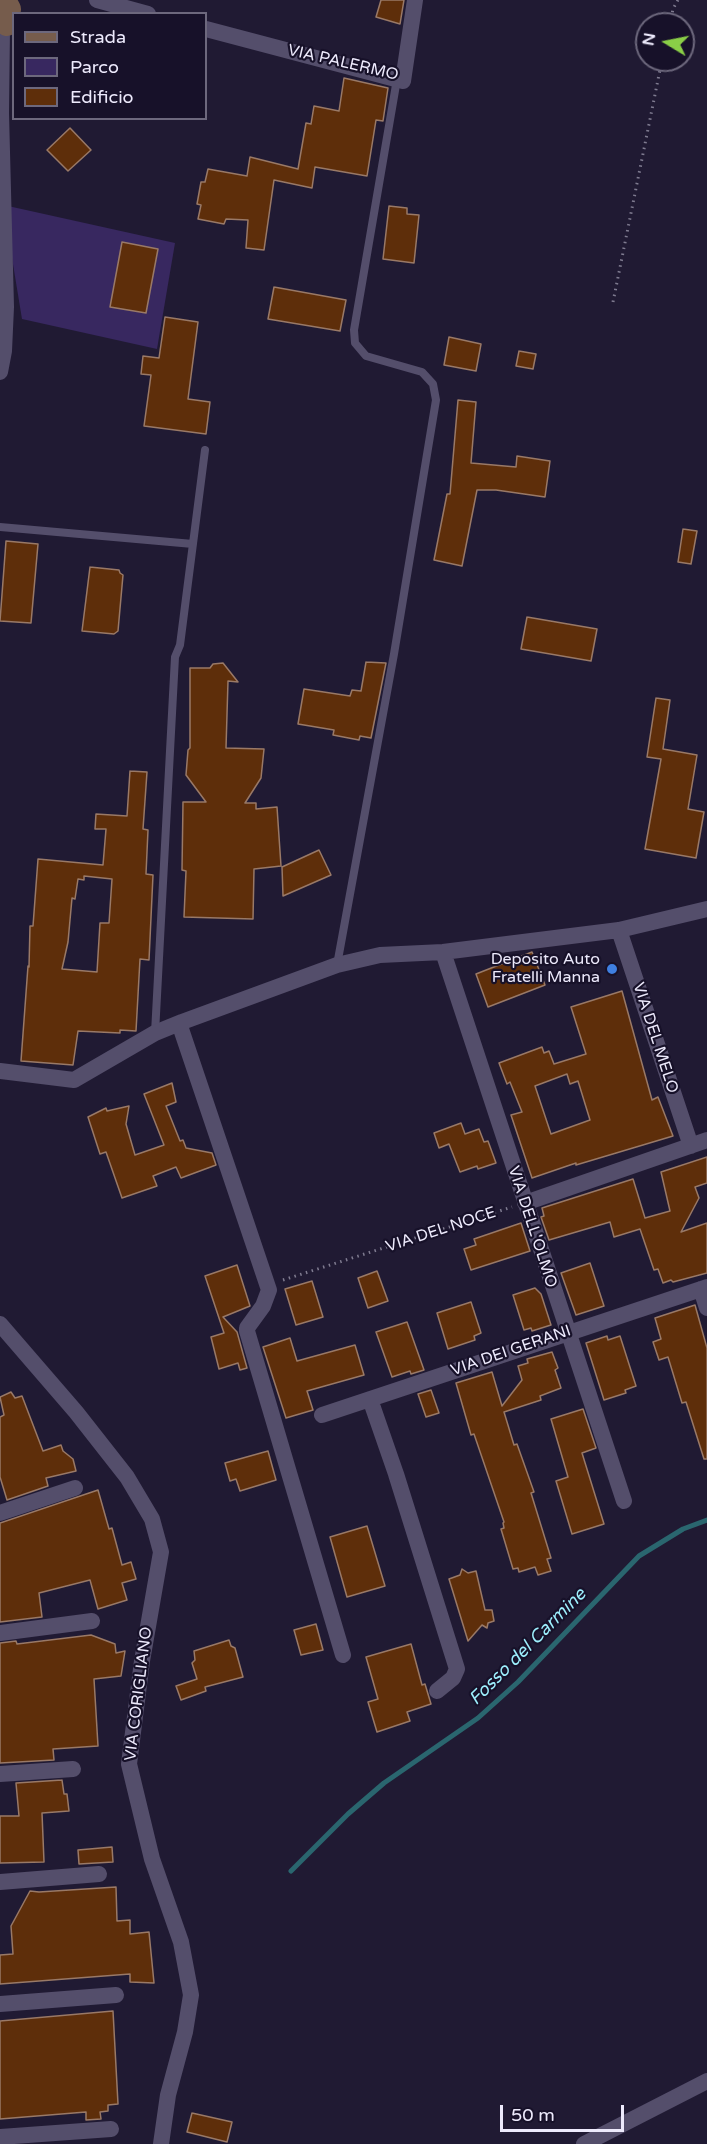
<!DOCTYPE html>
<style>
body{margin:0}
#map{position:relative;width:707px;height:2144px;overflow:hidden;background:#201a33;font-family:"Varela Round",sans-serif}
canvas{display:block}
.legend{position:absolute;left:12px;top:12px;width:195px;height:108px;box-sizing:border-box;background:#171129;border:2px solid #6d687d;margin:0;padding:8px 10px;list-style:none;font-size:18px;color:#edeafc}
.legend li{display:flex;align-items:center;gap:12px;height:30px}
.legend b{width:30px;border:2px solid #6d687d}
.north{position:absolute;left:635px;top:12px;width:60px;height:60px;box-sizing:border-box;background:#171129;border:2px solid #6d687d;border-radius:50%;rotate:280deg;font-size:16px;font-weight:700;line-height:24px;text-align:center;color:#edeafc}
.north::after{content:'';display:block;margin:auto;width:21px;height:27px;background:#8ace47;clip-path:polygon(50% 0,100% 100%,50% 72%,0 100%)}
.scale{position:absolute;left:500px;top:2105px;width:124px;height:27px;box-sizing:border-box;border:3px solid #edeafc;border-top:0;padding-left:8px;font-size:18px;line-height:21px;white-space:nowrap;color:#edeafc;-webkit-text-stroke:4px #171129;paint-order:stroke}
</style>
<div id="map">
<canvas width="707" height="2144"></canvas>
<ul class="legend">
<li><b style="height:8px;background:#765c4c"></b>Strada</li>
<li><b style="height:16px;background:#382860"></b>Parco</li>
<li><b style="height:16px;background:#5e2e0a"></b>Edificio</li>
</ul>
<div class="north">N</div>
<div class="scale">50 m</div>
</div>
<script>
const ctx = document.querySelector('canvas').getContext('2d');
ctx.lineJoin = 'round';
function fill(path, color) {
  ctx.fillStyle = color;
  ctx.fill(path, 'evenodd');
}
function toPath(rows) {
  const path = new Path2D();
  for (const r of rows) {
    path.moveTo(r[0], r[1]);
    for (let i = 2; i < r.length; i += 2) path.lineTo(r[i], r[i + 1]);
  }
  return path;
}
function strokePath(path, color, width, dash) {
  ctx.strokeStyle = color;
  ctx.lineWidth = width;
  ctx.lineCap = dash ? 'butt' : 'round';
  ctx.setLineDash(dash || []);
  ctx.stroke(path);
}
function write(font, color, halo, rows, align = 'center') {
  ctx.font = font + ' "Varela Round",sans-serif';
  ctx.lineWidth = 4.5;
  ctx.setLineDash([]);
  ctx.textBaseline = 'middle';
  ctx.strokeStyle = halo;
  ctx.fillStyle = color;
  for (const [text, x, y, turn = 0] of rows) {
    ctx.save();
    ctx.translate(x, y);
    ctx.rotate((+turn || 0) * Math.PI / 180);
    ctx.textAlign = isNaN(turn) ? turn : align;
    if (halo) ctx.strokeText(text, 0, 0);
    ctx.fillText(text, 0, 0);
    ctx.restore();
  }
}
const green = toPath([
 [8,206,175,243,157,349,22,319,11,252]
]);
const stream = toPath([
 [291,1871,348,1814,384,1783,478,1718,518,1682,639,1556,683,1529,707,1520]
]);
const building = toPath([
 [381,0,404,0,400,24,376,17,381,0],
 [344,78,388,88,383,121,376,120,367,176,315,167,312,188,274,180,264,250,246,248,248,220,226,219,224,224,198,219,201,205,197,204,201,182,205,182,208,169,247,176,250,157,298,169,306,123,311,124,314,106,339,111,344,78],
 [70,128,91,150,68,171,47,150,70,128],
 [389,206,407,208,407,214,419,215,414,263,383,259,389,206],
 [122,242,158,249,146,313,110,307,122,242],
 [274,287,346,300,340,331,268,319,274,287],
 [165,317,198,322,188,399,210,402,206,434,144,426,151,375,141,374,143,356,159,358,165,317],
 [449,337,481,344,476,371,444,365,449,337],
 [519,351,536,354,533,369,516,366,519,351],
 [458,400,476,402,471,463,516,467,517,456,550,461,545,497,496,490,477,490,462,566,434,560,447,494,450,494,458,400],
 [683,529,697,531,691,564,678,562,683,529],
 [6,541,38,544,31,623,0,621,6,541],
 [90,567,119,570,120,573,123,575,118,631,114,634,82,631,90,567],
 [527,617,597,629,591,661,521,649,527,617],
 [366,662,386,663,371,738,360,736,359,740,333,735,334,730,298,724,304,689,350,696,352,690,361,691,366,662],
 [223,663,238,682,228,681,226,748,264,749,261,778,245,803,256,803,256,809,277,807,281,866,254,869,253,919,184,917,186,871,182,870,183,802,206,802,186,775,188,750,190,748,190,668,210,668,213,664,223,663],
 [656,698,670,700,663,749,697,755,688,809,704,812,696,858,645,849,661,759,647,757,656,698],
 [130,771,147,772,143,829,148,830,146,874,153,875,149,960,140,959,136,1031,120,1030,120,1033,78,1031,73,1065,21,1061,28,966,29,967,30,926,33,926,38,859,103,865,106,829,95,829,96,814,127,816,130,771],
 [84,876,112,879,109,923,100,923,97,972,62,969,68,942,72,898,75,899,78,879,84,880,84,876],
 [319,850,331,875,283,896,282,867,319,850],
 [532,952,545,985,488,1007,476,974,532,952],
 [622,991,652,1100,658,1097,673,1136,576,1165,576,1163,532,1178,511,1115,522,1112,510,1082,507,1084,499,1063,542,1047,544,1053,549,1051,554,1064,586,1054,571,1007,622,991],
 [567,1074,570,1084,578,1081,590,1120,551,1134,535,1086,567,1074],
 [172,1083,176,1102,166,1106,180,1141,183,1140,186,1148,212,1153,216,1165,181,1178,176,1167,153,1176,157,1186,122,1198,106,1152,100,1154,88,1117,106,1108,107,1111,129,1106,126,1124,135,1155,164,1145,144,1094,172,1083],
 [461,1123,465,1134,479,1129,484,1142,488,1141,496,1163,478,1169,477,1166,460,1172,449,1144,439,1148,434,1133,461,1123],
 [707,1157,707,1183,695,1187,699,1198,681,1232,707,1223,707,1273,673,1282,671,1280,663,1283,658,1269,654,1270,640,1229,614,1237,610,1222,549,1240,541,1217,544,1216,542,1208,633,1179,645,1218,670,1211,661,1172,707,1157],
 [521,1223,530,1251,471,1270,464,1249,476,1245,474,1239,521,1223],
 [590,1263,604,1306,576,1315,561,1273,590,1263],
 [237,1265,250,1306,223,1317,237,1332,247,1368,240,1370,238,1363,219,1369,211,1337,224,1333,205,1276,237,1265],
 [377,1271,388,1301,368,1308,358,1278,377,1271],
 [312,1281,323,1317,296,1325,285,1289,312,1281],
 [535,1288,541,1294,551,1325,532,1331,531,1328,524,1330,513,1295,535,1288],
 [471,1302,481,1333,474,1336,475,1340,448,1349,437,1313,471,1302],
 [695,1305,707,1348,707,1459,704,1459,686,1402,682,1403,668,1357,659,1360,653,1342,661,1339,655,1318,695,1305],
 [407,1322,424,1370,411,1374,410,1371,392,1377,376,1332,407,1322],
 [607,1336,608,1340,620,1336,636,1386,625,1390,626,1393,604,1400,586,1343,607,1336],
 [290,1338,297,1361,355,1345,364,1375,307,1391,313,1410,286,1418,263,1347,290,1338],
 [552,1352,558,1368,555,1370,561,1388,540,1396,541,1400,504,1412,514,1445,517,1444,534,1492,531,1493,551,1558,547,1559,551,1571,538,1575,535,1567,519,1572,518,1568,513,1569,501,1529,504,1528,503,1523,504,1522,474,1434,471,1435,456,1383,492,1372,502,1406,522,1380,518,1366,528,1363,527,1359,552,1352],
 [431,1390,439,1413,426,1417,418,1394,431,1390],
 [11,1392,15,1398,22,1396,43,1451,61,1445,63,1451,73,1459,76,1471,46,1478,48,1486,7,1500,0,1477,0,1417,4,1415,0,1397,11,1392],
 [583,1409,596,1448,582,1453,604,1524,572,1534,556,1481,568,1477,551,1419,583,1409],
 [268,1451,276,1480,240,1491,236,1479,230,1481,225,1463,268,1451],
 [98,1490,109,1529,112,1528,122,1565,131,1562,136,1579,122,1583,127,1600,98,1609,90,1580,39,1593,42,1617,0,1622,0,1523,98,1490],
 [367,1526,385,1586,347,1597,330,1537,367,1526],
 [462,1569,468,1573,476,1571,485,1610,492,1610,494,1621,488,1623,487,1628,482,1625,468,1641,449,1579,460,1575,462,1569],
 [316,1624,323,1650,301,1655,294,1630,316,1624],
 [91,1635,115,1644,116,1653,125,1651,121,1676,94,1679,98,1746,53,1749,54,1760,0,1763,0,1643,16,1641,17,1644,91,1635],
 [229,1640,231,1646,235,1648,243,1677,205,1687,206,1691,181,1700,176,1686,197,1679,192,1663,195,1660,194,1651,229,1640],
 [411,1644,422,1685,425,1684,431,1704,407,1712,410,1721,377,1732,368,1702,378,1699,366,1657,411,1644],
 [62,1780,64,1794,67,1794,69,1811,42,1813,44,1862,0,1863,0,1816,19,1816,16,1783,62,1780],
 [112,1847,113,1862,79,1864,78,1850,112,1847],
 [116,1887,117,1921,130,1920,130,1934,149,1932,154,1983,130,1982,130,1974,0,1984,0,1955,13,1954,11,1926,30,1891,39,1892,116,1887],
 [113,2011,118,2104,108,2105,108,2111,100,2112,101,2119,86,2120,86,2112,0,2119,0,2021,113,2011],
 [192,2113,232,2122,227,2142,187,2132,192,2113]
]);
const path = toPath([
 [670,24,673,9,678,0],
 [613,302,662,60],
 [283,1280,512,1207]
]);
const service = toPath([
 [0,527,193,544],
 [337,965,394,654,436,400,433,384,422,372,366,356,355,343,354,330,397,79],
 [155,1033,175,657,180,645,205,450]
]);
const minor = toPath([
 [97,0,148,14],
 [206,29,403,81,415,0],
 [0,372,4,351,6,307,1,113,2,30],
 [619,930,691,1146],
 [443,952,624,1501],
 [179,1023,269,1290,263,1306,247,1328,247,1331,343,1655],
 [0,1071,74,1080,155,1033,182,1022,337,965,380,955,443,952,619,930,707,909],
 [525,1203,707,1140],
 [701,1289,707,1308],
 [0,1324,76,1412,127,1477,152,1519,161,1552,142,1661,129,1764,152,1859,181,1942,191,1995,185,2032,168,2095,161,2144],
 [370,1399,396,1474,457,1669,453,1678,437,1691],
 [322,1415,707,1287],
 [0,1513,75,1488],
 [0,1633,92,1621],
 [0,1774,73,1769],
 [0,1882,99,1874],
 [0,2004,116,1995],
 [0,2137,111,2129],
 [584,2144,707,2081]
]);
const secondary = toPath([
 [4,0,9,9,7,24]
]);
const markers = [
 [612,969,6,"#3f7fe0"]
];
const streetNames = [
 ["VIA PALERMO",343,63,13],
 ["VIA DEL MELO",655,1038,72],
 ["VIA DELL'OLMO",532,1227,72],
 ["VIA DEL NOCE",441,1230,-18],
 ["VIA DEI GERANI",511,1351,-19],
 ["VIA CORIGLIANO",139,1694,-83]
];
const poiNames = [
 ["Deposito Auto",600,960],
 ["Fratelli Manna",600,978]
];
const waterNames = [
 ["Fosso del Carmine",528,1647,-45]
];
fill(green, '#382860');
strokePath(stream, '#2a666f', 5);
fill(building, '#5e2e0a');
strokePath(building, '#997967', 1.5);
strokePath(path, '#7f7b90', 3, [1.5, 4.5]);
strokePath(service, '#544e6b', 8);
strokePath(minor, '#544e6b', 16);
strokePath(secondary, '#765c4c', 24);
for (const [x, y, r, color] of markers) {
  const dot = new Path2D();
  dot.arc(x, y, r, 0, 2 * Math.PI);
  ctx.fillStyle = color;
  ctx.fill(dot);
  strokePath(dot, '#171129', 2);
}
write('16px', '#edeafc', '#171129', streetNames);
write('16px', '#edeafc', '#171129', poiNames, 'right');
write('italic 18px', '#9deffd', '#171129', waterNames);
</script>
